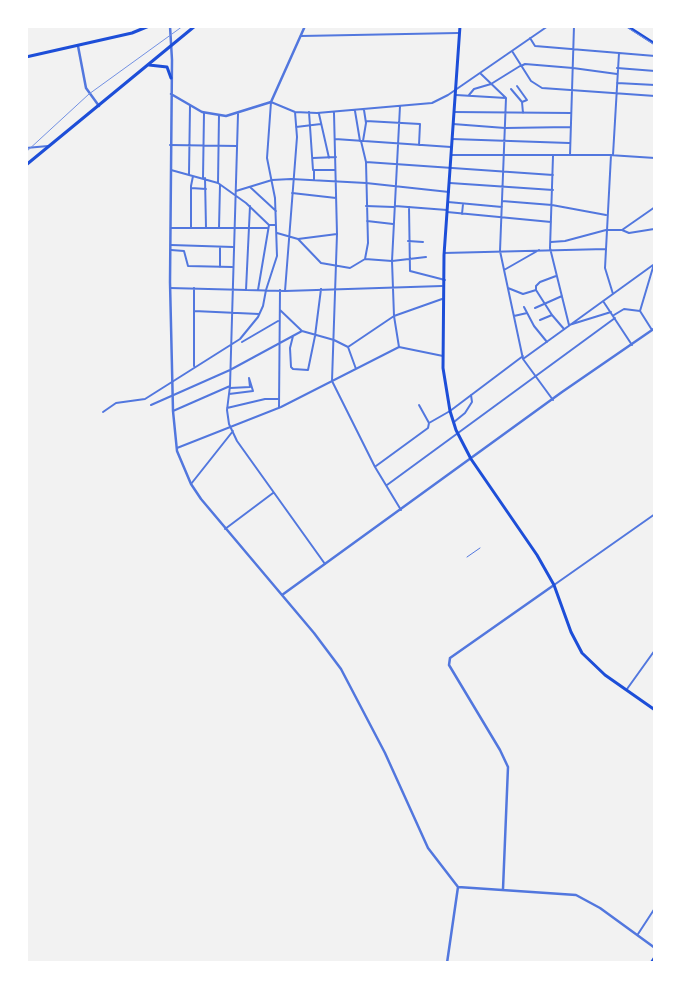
<!DOCTYPE html>
<style>
body{margin:0}
#map{position:relative;width:681px;height:989px;overflow:hidden;background:#f2f2f2;font-family:Ubuntu,sans-serif}
canvas{display:block}
.frame{position:absolute;inset:0;border:28px solid #fff;pointer-events:none}
</style>
<div id="map">
<canvas width="681" height="989"></canvas>
<div class="frame"></div>
</div>
<script>
const ctx = document.querySelector('canvas').getContext('2d');
ctx.lineJoin = 'round';
function toPath(rows) {
  const path = new Path2D();
  for (const r of rows) {
    path.moveTo(r[0], r[1]);
    for (let i = 2; i < r.length; i += 2) path.lineTo(r[i], r[i + 1]);
  }
  return path;
}
function strokePath(path, color, width, dash) {
  ctx.strokeStyle = color;
  ctx.lineWidth = width;
  ctx.lineCap = dash ? 'butt' : 'round';
  ctx.setLineDash(dash || []);
  ctx.stroke(path);
}
const pedestrian = toPath([
 [467,557,480,548]
]);
const minor = toPath([
 [301,36,458,33],
 [530,38,535,46,655,56],
 [512,51,531,81,542,88,655,96],
 [521,66,525,64,573,68,617,74],
 [617,68,655,71],
 [480,73,506,98,500,251,523,359,553,400],
 [617,83,655,85],
 [517,86,527,100,522,102],
 [511,89,522,102,523,113],
 [456,95,506,98],
 [469,95,474,89,491,84,520,66],
 [355,111,360,141],
 [309,112,313,170,335,170],
 [454,112,571,113],
 [334,113,337,234,332,381,375,467,401,510],
 [238,114,230,386,227,410,229,424,237,441,325,564],
 [319,114,329,158],
 [366,121,420,124,419,145],
 [453,124,505,128,570,127],
 [296,127,321,124],
 [335,139,451,147],
 [452,139,569,143],
 [363,141,366,123,364,110],
 [170,145,237,146],
 [26,148,48,146],
 [452,155,609,155,655,158],
 [570,155,574,26],
 [611,155,605,268,613,294],
 [613,155,619,53],
 [553,156,550,248,569,325,611,312],
 [313,158,336,157],
 [366,162,553,175],
 [171,170,218,183,246,203,269,225,276,225],
 [189,174,190,106],
 [203,178,204,113],
 [205,178,206,228],
 [314,180,314,170],
 [218,183,219,115],
 [450,183,553,190],
 [250,187,276,211],
 [191,188,206,189],
 [236,191,272,180,291,179,366,183,449,192],
 [292,193,336,198],
 [502,201,552,205,606,215],
 [448,202,502,207],
 [366,206,394,207],
 [395,206,447,210],
 [409,207,410,271,445,280],
 [447,212,551,222],
 [462,214,463,204],
 [367,221,393,224],
 [171,228,267,228],
 [191,228,191,186,193,176],
 [219,228,220,185],
 [622,230,629,233,654,229],
 [277,233,298,239,321,263,350,268,365,259,368,243,366,162,361,141],
 [298,239,337,234],
 [408,241,423,242],
 [551,242,565,241,606,230,622,230,655,207],
 [171,245,233,247],
 [171,250,184,251,188,266,232,267],
 [444,253,606,249],
 [365,259,392,261,426,257],
 [220,267,220,247],
 [504,270,539,250],
 [556,276,540,282,536,286,536,290,552,315,564,329],
 [170,288,285,291,442,286],
 [508,288,523,294,536,290],
 [246,290,250,206],
 [258,290,269,225],
 [285,291,297,137,295,112],
 [603,301,632,345],
 [524,307,534,326,547,342],
 [535,308,562,296],
 [280,310,302,331],
 [194,311,259,314],
 [640,311,654,264,655,148],
 [640,311,652,330],
 [614,315,624,309,640,311],
 [514,316,527,313],
 [540,320,552,315],
 [293,336,290,348,291,367,293,369,308,370,315,336,321,289],
 [242,342,278,321],
 [348,347,356,369],
 [399,347,394,316,392,261,400,106],
 [523,359,653,265],
 [194,366,194,288],
 [230,388,250,387,249,378],
 [229,394,253,391,249,378],
 [151,405,230,370,302,331,334,340,348,347,394,316,442,299],
 [419,405,429,423],
 [227,408,265,399,279,399],
 [279,408,280,290],
 [173,411,230,386],
 [103,412,116,403,145,399,240,339,258,317,263,306,266,290,277,256,275,198,267,158,271,102,295,112,317,113,432,103,448,95,548,26],
 [454,422,465,413,472,402,471,395],
 [177,448,281,407,399,347,443,356],
 [376,466,428,428,429,423,450,411,523,356],
 [191,484,233,431],
 [387,485,615,318],
 [225,529,273,493],
 [554,585,655,514],
 [627,689,655,650],
 [638,934,655,908]
]);
const tertiary = toPath([
 [170,26,172,60,170,282,173,411,177,451,191,484,201,499,314,633,341,669,385,753,428,848,458,887],
 [78,46,86,88,99,106],
 [171,94,202,112,226,116,271,102,305,26],
 [282,595,562,392,655,328],
 [458,887,576,895,600,908,655,948],
 [503,889,508,767,500,750,449,665,450,658,554,585],
 [447,963,458,887]
]);
const secondary = toPath([
 [460,26,444,255,443,368,450,411,456,430,471,459,537,555,554,585,571,632,582,653,605,675,655,710],
 [627,26,655,44],
 [26,57,132,33,149,26],
 [149,65,167,67,171,78],
 [26,165,195,26]
]);
const primary = toPath([
 [651,963,655,957]
]);
const rail = toPath([
 [625,26,655,45],
 [26,152,89,94,183,26]
]);
strokePath(pedestrian, '#5277de', 1);
strokePath(minor, '#5277de', 2);
strokePath(tertiary, '#5277de', 2.5);
strokePath(secondary, '#1d4ed8', 3);
strokePath(primary, '#1d4ed8', 3);
strokePath(rail, '#7290e2', 1);
</script>
